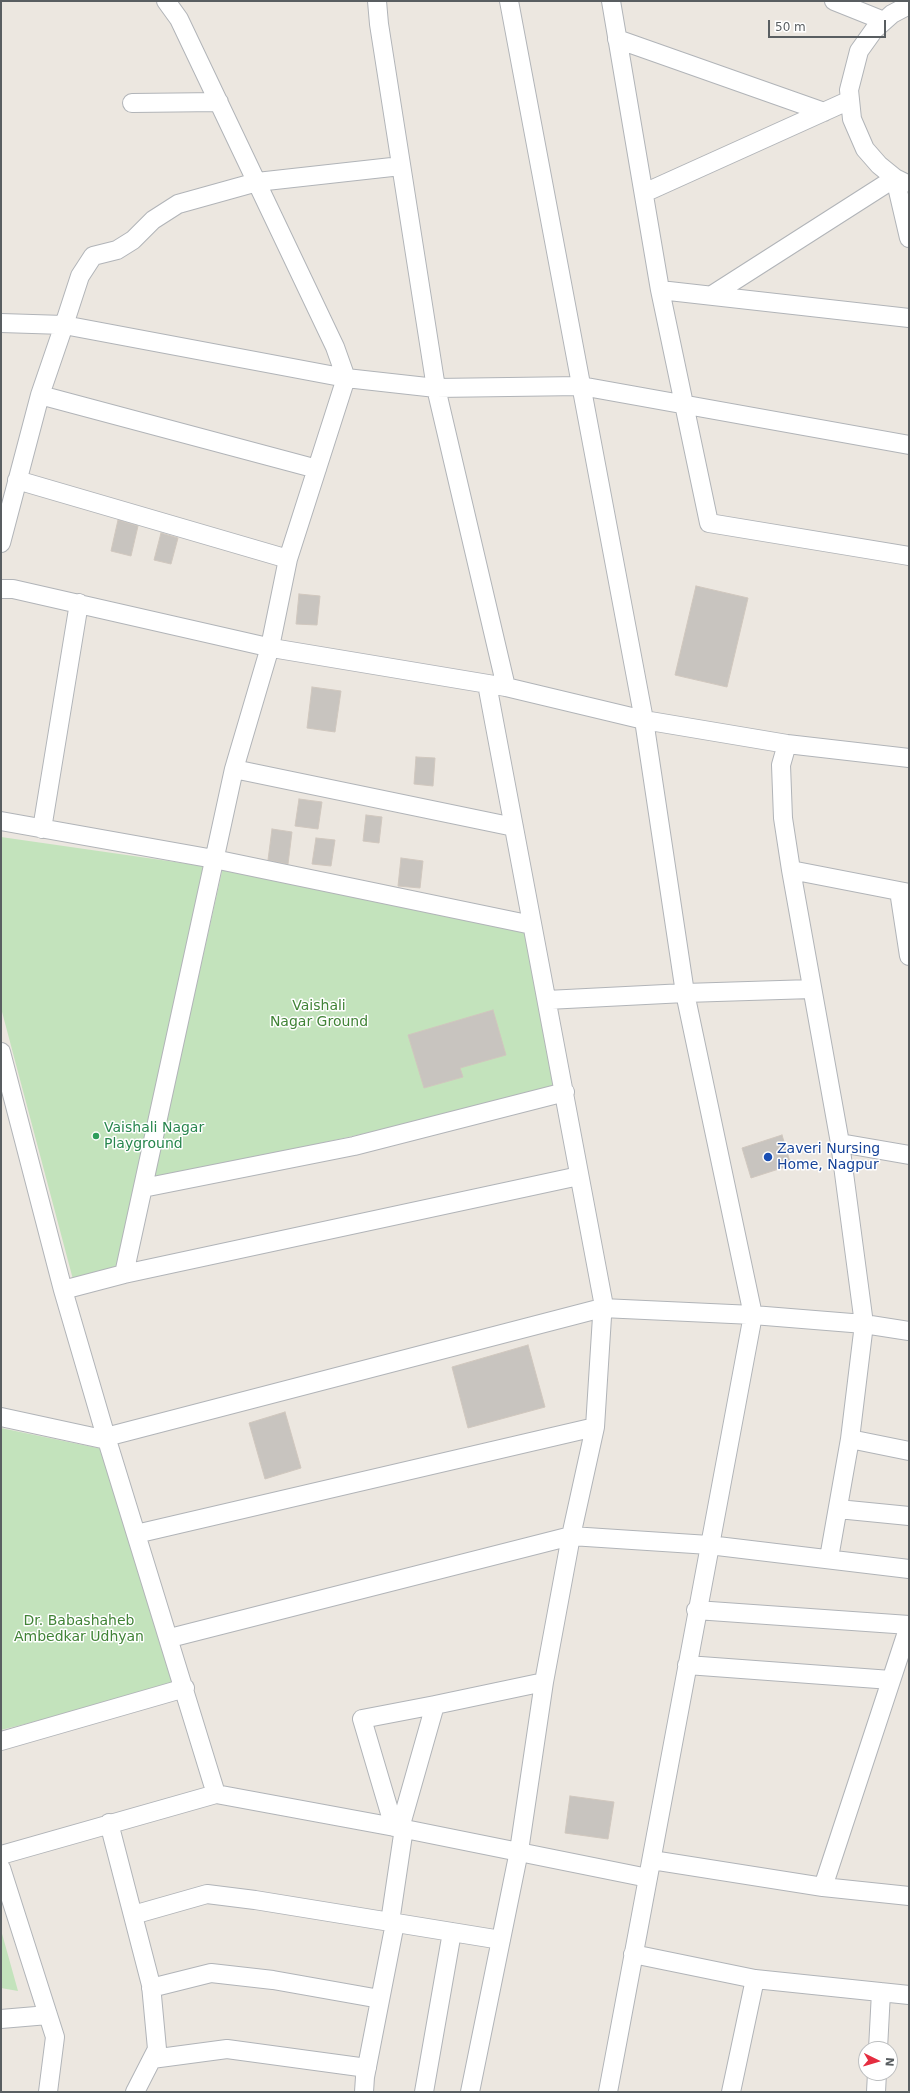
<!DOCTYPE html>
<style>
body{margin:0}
#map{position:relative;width:910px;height:2093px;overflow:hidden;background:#ece7e0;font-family:"DejaVu Sans",sans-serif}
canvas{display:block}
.frame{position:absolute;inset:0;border:2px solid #595e61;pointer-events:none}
.north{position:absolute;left:858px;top:2041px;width:40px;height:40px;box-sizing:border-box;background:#fff;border:1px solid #bdbfc0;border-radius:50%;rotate:95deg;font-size:11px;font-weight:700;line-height:16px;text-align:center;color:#595e61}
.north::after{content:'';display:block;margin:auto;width:14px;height:18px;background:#e52d40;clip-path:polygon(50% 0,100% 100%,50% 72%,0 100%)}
.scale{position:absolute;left:768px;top:20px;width:118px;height:18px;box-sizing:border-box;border:2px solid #595e61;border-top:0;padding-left:5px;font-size:12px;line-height:14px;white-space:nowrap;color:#595e61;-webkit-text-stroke:3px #fff;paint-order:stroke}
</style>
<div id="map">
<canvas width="910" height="2093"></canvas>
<div class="frame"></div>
<div class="north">N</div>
<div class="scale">50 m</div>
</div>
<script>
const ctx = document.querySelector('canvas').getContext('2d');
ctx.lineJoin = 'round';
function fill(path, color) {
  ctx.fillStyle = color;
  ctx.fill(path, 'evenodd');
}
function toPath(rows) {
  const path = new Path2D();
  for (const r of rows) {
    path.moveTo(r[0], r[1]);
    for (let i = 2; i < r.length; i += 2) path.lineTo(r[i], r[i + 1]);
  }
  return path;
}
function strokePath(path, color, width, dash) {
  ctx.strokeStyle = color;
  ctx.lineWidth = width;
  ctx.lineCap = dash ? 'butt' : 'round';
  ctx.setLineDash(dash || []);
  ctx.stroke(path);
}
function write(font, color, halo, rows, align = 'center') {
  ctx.font = font + ' "DejaVu Sans",sans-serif';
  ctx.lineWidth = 3;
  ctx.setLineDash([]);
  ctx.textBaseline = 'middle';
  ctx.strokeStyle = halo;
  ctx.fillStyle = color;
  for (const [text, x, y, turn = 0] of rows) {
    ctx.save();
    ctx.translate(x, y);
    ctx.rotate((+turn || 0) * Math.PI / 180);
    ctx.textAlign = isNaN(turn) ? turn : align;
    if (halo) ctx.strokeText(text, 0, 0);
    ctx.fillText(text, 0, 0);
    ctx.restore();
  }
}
const green = toPath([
 [1,837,203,866,135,1264,75,1287,1,1008],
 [223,867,531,927,562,1090,153,1180],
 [1,1428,107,1450,177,1686,1,1730],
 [1,1930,18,1991,1,1988]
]);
const building = toPath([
 [118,520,138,526,131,556,111,551,118,520],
 [161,533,178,538,171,564,154,560,161,533],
 [696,586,748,598,727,687,675,675,696,586],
 [299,594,320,596,317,625,296,624,299,594],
 [312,687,341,691,335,732,307,728,312,687],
 [416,757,435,758,433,786,414,784,416,757],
 [299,799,322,802,318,829,295,826,299,799],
 [366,815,382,817,379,843,363,841,366,815],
 [272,829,292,832,288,864,268,860,272,829],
 [316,838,335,840,331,866,312,864,316,838],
 [401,858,423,861,420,888,398,886,401,858],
 [493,1010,506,1055,460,1068,463,1077,424,1088,408,1035,493,1010],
 [782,1135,791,1165,751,1178,742,1148,782,1135],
 [528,1345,545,1407,468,1428,452,1367,528,1345],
 [285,1412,301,1468,265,1479,249,1423,285,1412],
 [570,1796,614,1802,608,1839,565,1833,570,1796]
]);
const minor = toPath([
 [166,1,179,19,335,347,346,378,436,388,506,687],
 [377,1,379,24,436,388,581,386,909,445],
 [509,1,644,720,685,993,753,1315,608,2092],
 [611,1,660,290,909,318],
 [834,1,884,21],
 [617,39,824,112],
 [132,103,219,102],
 [905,183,895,178,879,165,865,149,852,119,849,90,859,51,874,30,892,14,909,5],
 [644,193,850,100],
 [660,290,709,523,909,556],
 [712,295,895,178,909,238],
 [1,323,64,325,80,276,93,256,117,250,133,240,153,220,178,204,257,182,401,166],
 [40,395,317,469],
 [17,480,288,559],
 [1,543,40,395,64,325,346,378,288,559,270,647,234,769,124,1274,63,1290,106,1437],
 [1,589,13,589,272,648,506,687,644,720,787,744,909,758],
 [787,744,781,765,783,818,791,870],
 [234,769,514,827],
 [1,821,214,859,532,925],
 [42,829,79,603],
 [899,891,909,956],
 [547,1000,685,993,812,989],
 [1,1052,63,1290],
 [840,1143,791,870,909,893],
 [143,1188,354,1146,565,1092],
 [124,1274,579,1176],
 [1,1417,107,1440,216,1794,400,1828,648,1878],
 [850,1439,909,1451],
 [107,1440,106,1437,602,1308,753,1315,864,1324,909,1331],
 [838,1509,909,1516],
 [136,1534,595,1427],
 [829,1558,850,1439,864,1324,840,1143,909,1155],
 [696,1610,909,1625],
 [170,1638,571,1536,709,1545,909,1569],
 [687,1665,891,1680],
 [1,1741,185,1688],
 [109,1823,151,1985,157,2049,135,2092],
 [394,1827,362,1719,435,1705],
 [400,1828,435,1705,544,1682],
 [1,1855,216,1794],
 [652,1860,823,1887,909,1896],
 [1,1868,55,2037,48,2092],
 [823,1887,909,1626],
 [133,1915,207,1894,255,1900,501,1940],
 [390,1922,404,1828],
 [633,1954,755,1979,909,1995],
 [151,1988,211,1973,273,1980,380,1999],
 [1,2019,48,2015],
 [878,2049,881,1992],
 [152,2059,227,2049,367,2068],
 [364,2092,365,2077,395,1923],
 [424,2092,452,1932],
 [470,2092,519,1851,544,1682,571,1536,595,1427,603,1301,487,684],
 [731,2092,755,1979],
 [876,2092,877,2073]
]);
const markers = [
 [96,1136,4,"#2e9e5b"],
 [768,1157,5,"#1a4fb4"]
];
const parkNames = [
 ["Vaishali",319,1006],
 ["Nagar Ground",319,1022],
 ["Dr. Babashaheb",79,1621],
 ["Ambedkar Udhyan",79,1637]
];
const leisureNames = [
 ["Vaishali Nagar",104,1128],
 ["Playground",104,1144]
];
const transitNames = [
 ["Zaveri Nursing",777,1149],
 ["Home, Nagpur",777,1165]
];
fill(green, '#c3e3bc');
fill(building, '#c8c4bf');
strokePath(building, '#d0c7be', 1);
strokePath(minor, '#b1b4b8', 20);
strokePath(minor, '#fff', 18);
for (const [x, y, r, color] of markers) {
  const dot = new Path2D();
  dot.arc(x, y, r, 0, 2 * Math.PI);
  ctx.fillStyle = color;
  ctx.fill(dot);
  strokePath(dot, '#fff', 1.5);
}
write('14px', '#408336', '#fff', parkNames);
write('14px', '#27864d', '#fff', leisureNames, 'left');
write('14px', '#164399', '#fff', transitNames, 'left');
</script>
